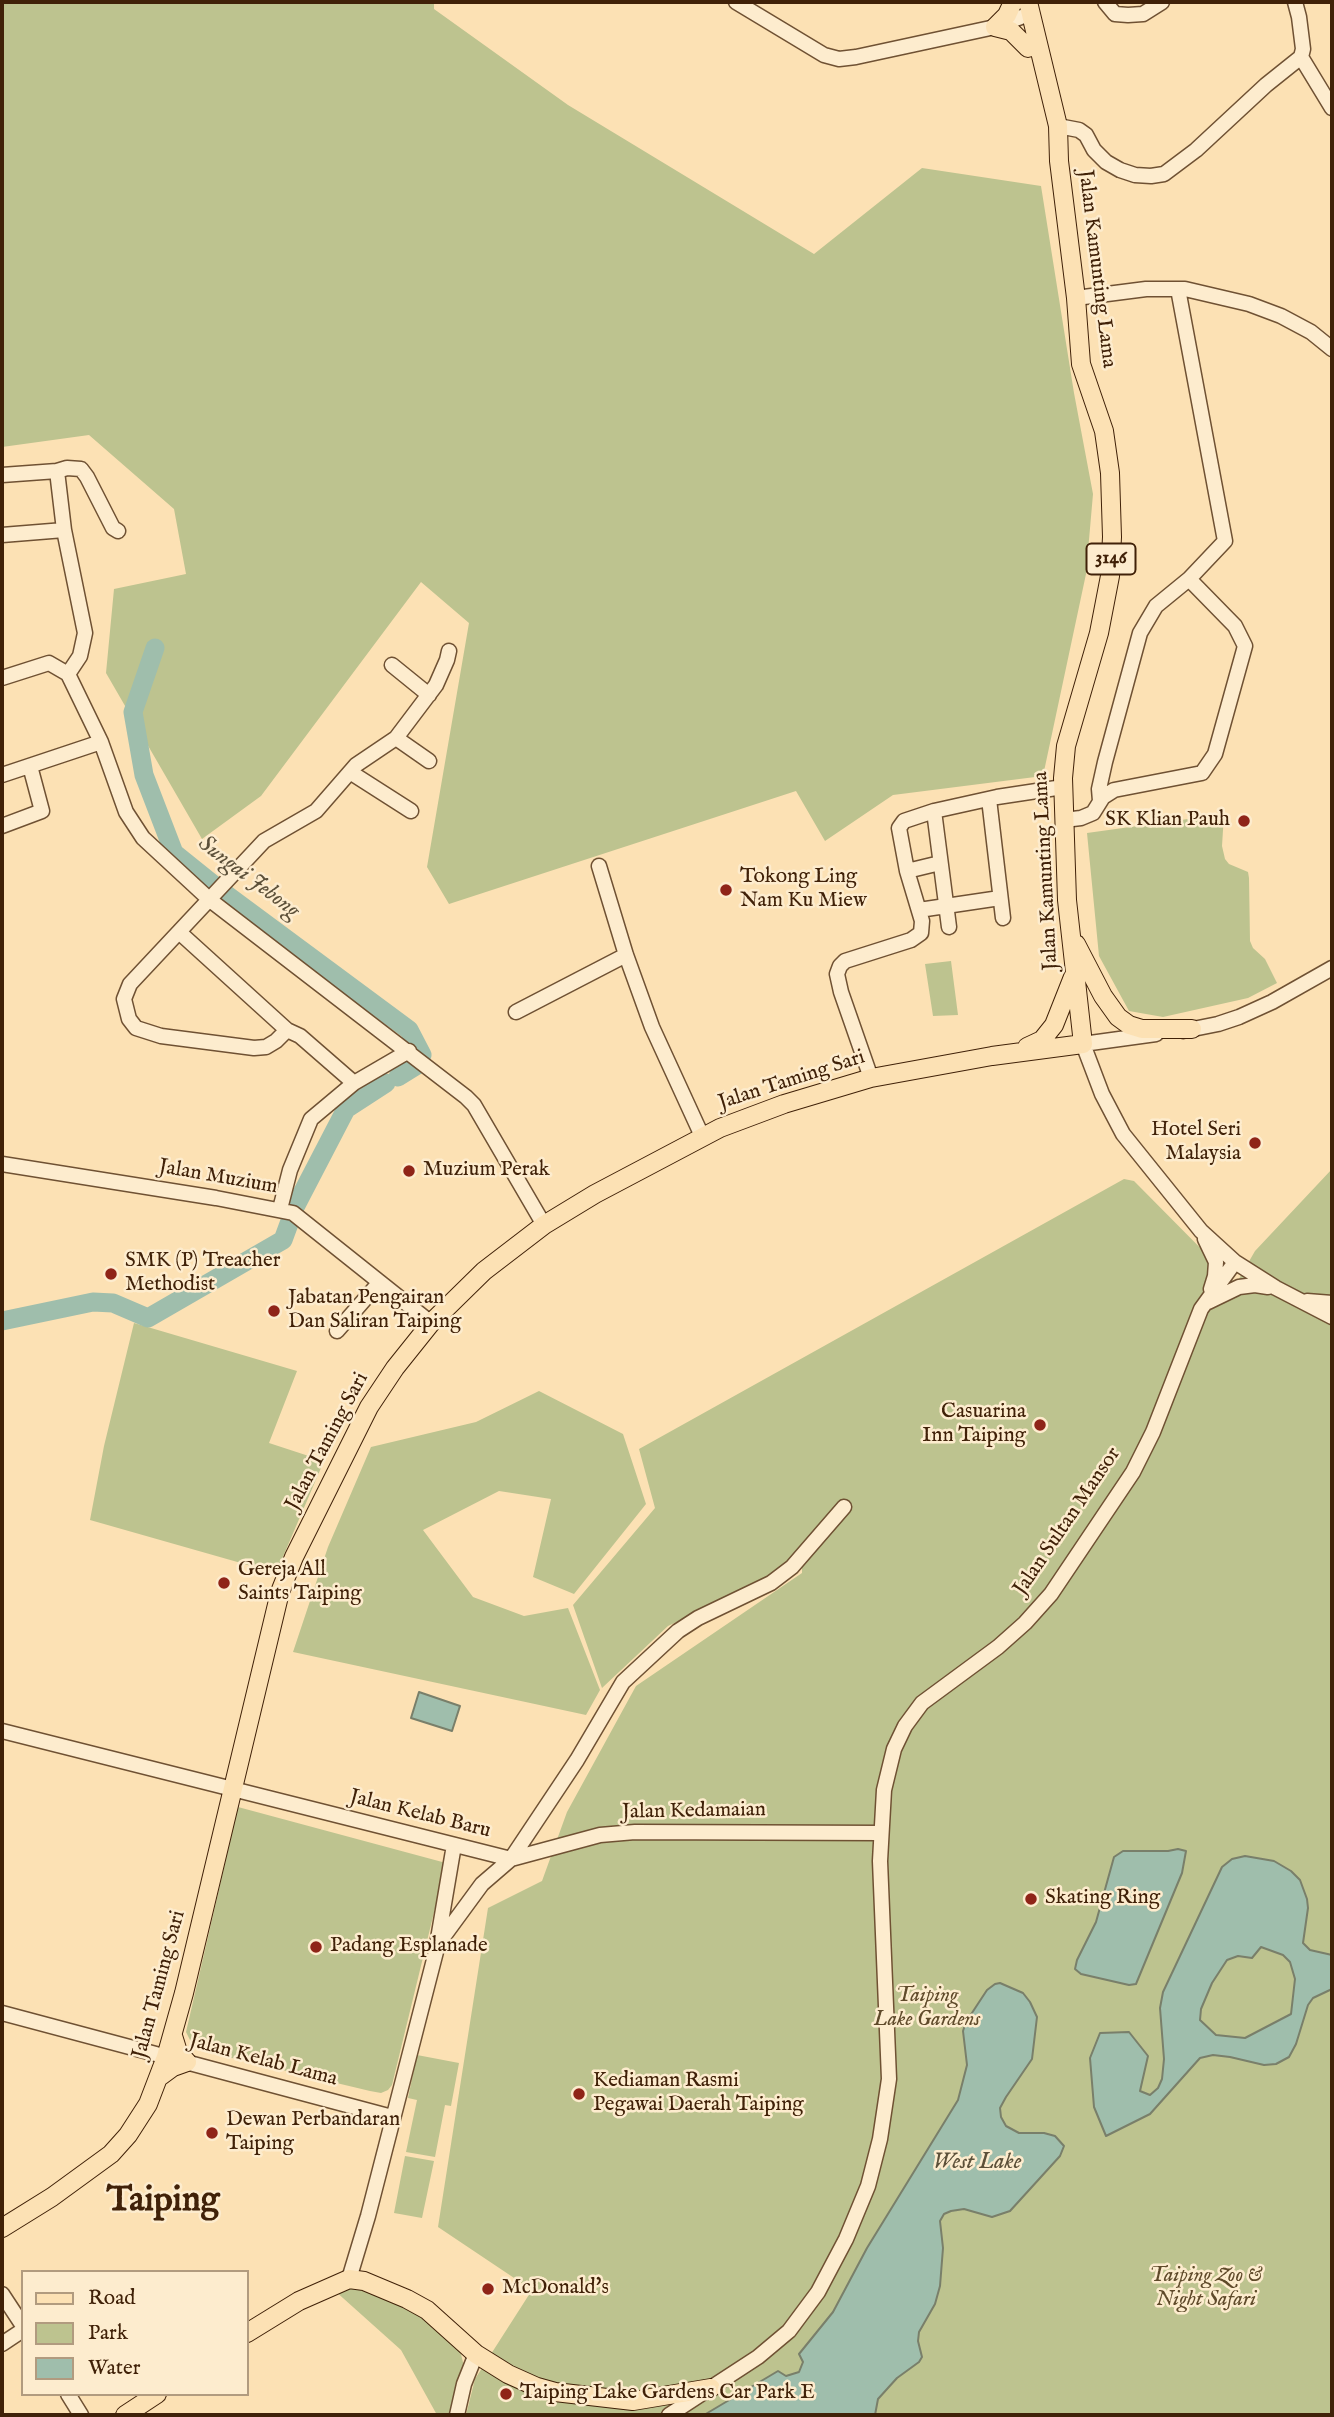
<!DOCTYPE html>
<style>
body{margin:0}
#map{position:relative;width:1334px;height:2417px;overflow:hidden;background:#fce1b4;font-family:"IM FELL English",serif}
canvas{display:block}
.frame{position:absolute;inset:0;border:4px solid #402108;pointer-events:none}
.legend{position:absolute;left:21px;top:2270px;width:228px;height:126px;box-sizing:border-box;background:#fdecce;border:2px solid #b19b7f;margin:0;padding:9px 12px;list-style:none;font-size:21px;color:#402108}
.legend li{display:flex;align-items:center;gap:14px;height:35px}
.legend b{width:35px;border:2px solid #b19b7f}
</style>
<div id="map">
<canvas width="1334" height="2417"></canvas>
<div class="frame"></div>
<ul class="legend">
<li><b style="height:9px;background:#fce1b4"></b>Road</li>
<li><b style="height:19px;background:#bdc38f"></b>Park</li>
<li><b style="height:19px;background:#9fbeac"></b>Water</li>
</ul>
</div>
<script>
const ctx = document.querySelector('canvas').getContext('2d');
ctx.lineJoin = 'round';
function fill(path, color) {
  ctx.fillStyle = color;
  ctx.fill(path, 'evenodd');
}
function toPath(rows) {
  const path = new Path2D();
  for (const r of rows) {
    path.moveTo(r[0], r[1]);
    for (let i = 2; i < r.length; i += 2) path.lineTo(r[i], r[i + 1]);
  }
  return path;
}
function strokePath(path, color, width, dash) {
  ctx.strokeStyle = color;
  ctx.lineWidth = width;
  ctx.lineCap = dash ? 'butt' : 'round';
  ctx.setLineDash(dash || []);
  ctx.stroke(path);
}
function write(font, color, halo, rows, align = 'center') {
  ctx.font = font + ' "IM FELL English",serif';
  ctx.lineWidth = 5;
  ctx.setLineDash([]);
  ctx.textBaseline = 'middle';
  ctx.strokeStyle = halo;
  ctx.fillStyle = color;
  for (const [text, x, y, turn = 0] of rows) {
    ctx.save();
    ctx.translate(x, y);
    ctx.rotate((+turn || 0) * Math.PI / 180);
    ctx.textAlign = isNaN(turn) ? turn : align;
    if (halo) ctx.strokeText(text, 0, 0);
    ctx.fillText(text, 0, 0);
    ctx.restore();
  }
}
const green = toPath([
 [2,2,434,2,434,9,568,105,814,254,922,168,1041,186,1074,393,1093,494,1086,574,1043,776,893,795,825,841,796,791,449,904,427,867,469,623,421,582,261,796,202,839,106,673,114,589,186,574,174,509,89,435,2,447],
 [1224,814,1222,846,1225,859,1229,864,1248,872,1249,878,1250,941,1253,948,1265,959,1277,983,1248,998,1163,1017,1129,1011,1099,956,1087,833],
 [951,961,958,1015,933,1016,925,964],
 [1332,1169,1332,2415,466,2415,475,2379,532,2290,438,2227,488,1908,542,1881,567,1812,636,1686,802,1573,802,1547,768,1578,668,1626,602,1688,573,1605,655,1508,639,1449,1124,1179,1134,1181,1236,1284,1255,1251],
 [134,1323,297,1371,269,1443,324,1461,276,1573,90,1520,104,1446],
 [539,1391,623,1434,646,1504,574,1594,533,1577,551,1499,499,1491,423,1530,473,1597,524,1616,568,1608,600,1690,586,1715,293,1652,328,1547,371,1447,476,1422],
 [238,1807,446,1863,392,2085,388,2090,381,2093,370,2091,211,2053,198,2048,190,2040,186,2032],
 [417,2055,459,2063,451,2106,445,2105,435,2157,406,2152,417,2100,408,2098],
 [405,2156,434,2161,422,2218,394,2213],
 [350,2287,375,2292,404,2304,452,2337,461,2354,465,2371,455,2415,437,2415,401,2350,334,2290]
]);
const water = toPath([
 [419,1692,460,1706,452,1731,411,1718,419,1692],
 [1178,1849,1186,1851,1182,1873,1136,1984,1129,1985,1081,1974,1075,1969,1077,1960,1096,1922,1114,1857,1123,1851,1168,1851,1178,1849],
 [1245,1856,1274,1861,1291,1871,1300,1880,1307,1899,1308,1908,1303,1943,1310,1950,1332,1955,1332,1989,1313,1998,1308,2005,1296,2044,1289,2057,1276,2064,1264,2065,1230,2057,1213,2055,1200,2058,1150,2114,1106,2136,1094,2107,1090,2058,1100,2033,1129,2032,1148,2056,1140,2091,1150,2095,1158,2088,1162,2079,1164,2059,1160,2008,1163,1992,1222,1867,1232,1859,1245,1856],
 [1261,1947,1283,1955,1290,1962,1295,1979,1291,2014,1245,2038,1216,2035,1200,2020,1201,2009,1212,1983,1227,1960,1238,1956,1252,1958,1261,1947],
 [1000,1983,1023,1993,1030,2002,1037,2017,1032,2059,1006,2097,1000,2108,1001,2117,1006,2126,1019,2133,1044,2133,1055,2136,1064,2146,1060,2156,1010,2211,992,2217,964,2209,951,2211,944,2214,940,2221,943,2248,940,2286,935,2304,919,2332,918,2341,922,2357,919,2362,897,2378,878,2399,875,2415,704,2415,778,2371,786,2376,799,2372,803,2362,799,2354,833,2312,867,2248,958,2100,967,2065,963,2031,966,2022,987,1990,995,1984,1000,1983]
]);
const river = toPath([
 [155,648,133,712,144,775,174,853,220,890,409,1030,422,1055],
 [398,1077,419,1064],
 [294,1209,346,1109,386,1083],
 [2,1321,93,1302,113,1303,148,1318,283,1240,290,1221]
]);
const minor = toPath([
 [736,2,824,55,839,59,856,57,995,27,1021,17],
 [1105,2,1115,14,1128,15,1143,14,1162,2],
 [1301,57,1332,108],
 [1058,126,1079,130,1086,135,1094,150,1106,162,1120,170,1135,175,1151,176,1164,174,1196,150,1266,85,1301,57,1303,49,1299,17,1295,2],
 [1076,298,1146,289,1185,289,1249,304,1281,316,1311,332,1332,349],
 [57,471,67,468,81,469,87,477,113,528,118,531],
 [2,475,57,471,64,530,85,633,80,656,68,674],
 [2,535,64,530],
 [392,665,429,695],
 [2,678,49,663,68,674,101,742,126,812,143,838,210,900,466,1097,474,1105,544,1225],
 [396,738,429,761],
 [350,772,411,811],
 [2,775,101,742],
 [989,799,1003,918],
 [1100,801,1099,789,1105,762,1140,633,1156,606,1189,579],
 [934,811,949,927],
 [1064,820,1081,818,1093,813,1103,797,1114,790,1202,773,1215,754,1245,646,1235,626,1189,579,1225,541,1178,289],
 [2,826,42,811,30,766],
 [599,866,626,955,652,1027,702,1136],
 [907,871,940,863],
 [919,910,1000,898],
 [179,932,287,1030,300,1036,354,1083],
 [516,1012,626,955],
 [287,1030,276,1041,266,1047,254,1048,161,1036,136,1028,129,1019,124,999,130,984,264,841,316,811,356,765,396,738,436,685,447,660,449,651],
 [1183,1031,1218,1024,1239,1017,1272,1002,1332,968],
 [1156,1034,1083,1044,1102,1094,1123,1134,1201,1231,1235,1262,1276,1288,1332,1317],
 [871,1078,841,992,837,974,840,966,845,961,911,940,921,933,922,921,907,871,899,828,904,821,934,811,997,797,1063,787],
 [2,1164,216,1198,293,1213,431,1323],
 [280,1209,290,1170,311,1119,354,1083,409,1051],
 [1205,1239,1216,1262,1215,1276,1211,1289],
 [1307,1301,1332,1303],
 [1208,1302,1239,1287,1255,1285,1268,1287],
 [337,1331,379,1283],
 [2,1731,511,1859],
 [511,1859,600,1835,635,1832,881,1833],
 [438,1939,454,1845],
 [2,2013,392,2117],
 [349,2279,368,2216,438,1944,482,1884,511,1859,577,1760,623,1682,678,1631,698,1618,771,1583,792,1567,844,1507],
 [2,2294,23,2326],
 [2,2344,23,2330],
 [68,2394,81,2415],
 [457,2415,464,2384,476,2354],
 [669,2415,758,2357,789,2331,818,2292,846,2239,868,2186,880,2139,889,2079,880,1861,884,1790,894,1749,905,1726,922,1703,998,1647,1025,1623,1051,1594,1133,1472,1153,1432,1201,1309,1235,1262]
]);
const major = toPath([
 [995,27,1011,31,1028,48],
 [995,27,1007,15,1013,2],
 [1076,944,1103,996,1118,1017,1129,1025,1142,1029,1192,1029],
 [1027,1047,1042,1040,1054,1025,1073,977],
 [158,2078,173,2067,187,2062,178,2052,173,2036],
 [2,2228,52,2197,111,2154,128,2135,148,2104,166,2057,184,1993,280,1592,294,1557,369,1407,395,1368,431,1323,484,1271,544,1225,595,1194,720,1128,784,1104,871,1078,992,1056,1083,1044,1067,900,1063,778,1066,746,1099,633,1110,576,1112,537,1110,473,1104,431,1081,364,1076,298,1059,161,1058,126,1028,2],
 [247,2333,299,2301,349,2279,364,2281,407,2299,427,2310,476,2354,508,2374,537,2387,555,2392,633,2401,711,2388],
 [125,2415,157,2394]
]);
const markers = [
 [1244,821,7,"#8f2418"],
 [726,890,7,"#8f2418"],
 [1255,1143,7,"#8f2418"],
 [409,1171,7,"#8f2418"],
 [111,1274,7,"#8f2418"],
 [274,1311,7,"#8f2418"],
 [1040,1425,7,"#8f2418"],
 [224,1583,7,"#8f2418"],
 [1031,1899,7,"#8f2418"],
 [316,1947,7,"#8f2418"],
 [579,2094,7,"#8f2418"],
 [212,2133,7,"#8f2418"],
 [488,2289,7,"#8f2418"],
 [506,2394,7,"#8f2418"]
];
const shields = [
 [1111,559,49]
];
const shieldNames = [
 ["3146",1111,559]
];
const streetNames = [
 ["Jalan Kamunting Lama",1096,269,83],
 ["Jalan Kamunting Lama",1047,871,-93],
 ["Jalan Taming Sari",792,1081,-18],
 ["Jalan Muzium",218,1178,10],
 ["Jalan Taming Sari",328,1442,-62],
 ["Jalan Sultan Mansor",1068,1522,-56],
 ["Jalan Kedamaian",694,1812,-1],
 ["Jalan Kelab Baru",420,1815,14],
 ["Jalan Taming Sari",160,1985,-75],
 ["Jalan Kelab Lama",263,2061,15]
];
const poiNames = [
 ["SK Klian Pauh",1230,821,"right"],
 ["Tokong Ling",740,878],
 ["Nam Ku Miew",740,902],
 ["Hotel Seri",1241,1131,"right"],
 ["Malaysia",1241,1155,"right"],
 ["Muzium Perak",423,1171],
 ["SMK (P) Treacher",125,1262],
 ["Methodist",125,1286],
 ["Jabatan Pengairan",288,1299],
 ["Dan Saliran Taiping",288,1323],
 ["Casuarina",1026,1413,"right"],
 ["Inn Taiping",1026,1437,"right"],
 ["Gereja All",238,1571],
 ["Saints Taiping",238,1595],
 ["Skating Ring",1045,1899],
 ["Padang Esplanade",330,1947],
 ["Kediaman Rasmi",593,2082],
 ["Pegawai Daerah Taiping",593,2106],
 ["Dewan Perbandaran",226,2121],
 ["Taiping",226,2145],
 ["McDonald's",502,2289],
 ["Taiping Lake Gardens Car Park E",520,2394]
];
const parkNames = [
 ["Taiping",927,1997],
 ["Lake Gardens",927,2021],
 ["Taiping Zoo &",1206,2277],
 ["Night Safari",1206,2301]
];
const waterNames = [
 ["Sungai Jebong",248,878,37],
 ["West Lake",977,2163]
];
const townNames = [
 ["Taiping",163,2203]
];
fill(green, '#bdc38f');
fill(water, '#9fbeac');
strokePath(water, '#797f6a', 2);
strokePath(river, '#9fbeac', 19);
strokePath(minor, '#6f5133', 17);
strokePath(major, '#402108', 20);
strokePath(minor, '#fdecce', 14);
strokePath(major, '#fce1b4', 18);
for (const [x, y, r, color] of markers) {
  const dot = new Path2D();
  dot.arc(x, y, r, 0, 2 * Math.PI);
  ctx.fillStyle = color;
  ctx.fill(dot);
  strokePath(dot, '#fdecce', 2.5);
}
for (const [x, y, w] of shields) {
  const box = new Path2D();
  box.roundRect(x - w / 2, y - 15.5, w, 31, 5);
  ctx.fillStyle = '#fdecce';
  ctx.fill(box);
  strokePath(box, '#402108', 2);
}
write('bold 19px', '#402108', null, shieldNames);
write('21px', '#402108', '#fdecce', streetNames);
write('21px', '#402108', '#fdecce', poiNames, 'left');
write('italic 21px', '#5f4a2a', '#fdecce', parkNames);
write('italic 23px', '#5c5039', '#fdecce', waterNames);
write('bold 35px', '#402108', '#fdecce', townNames);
</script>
